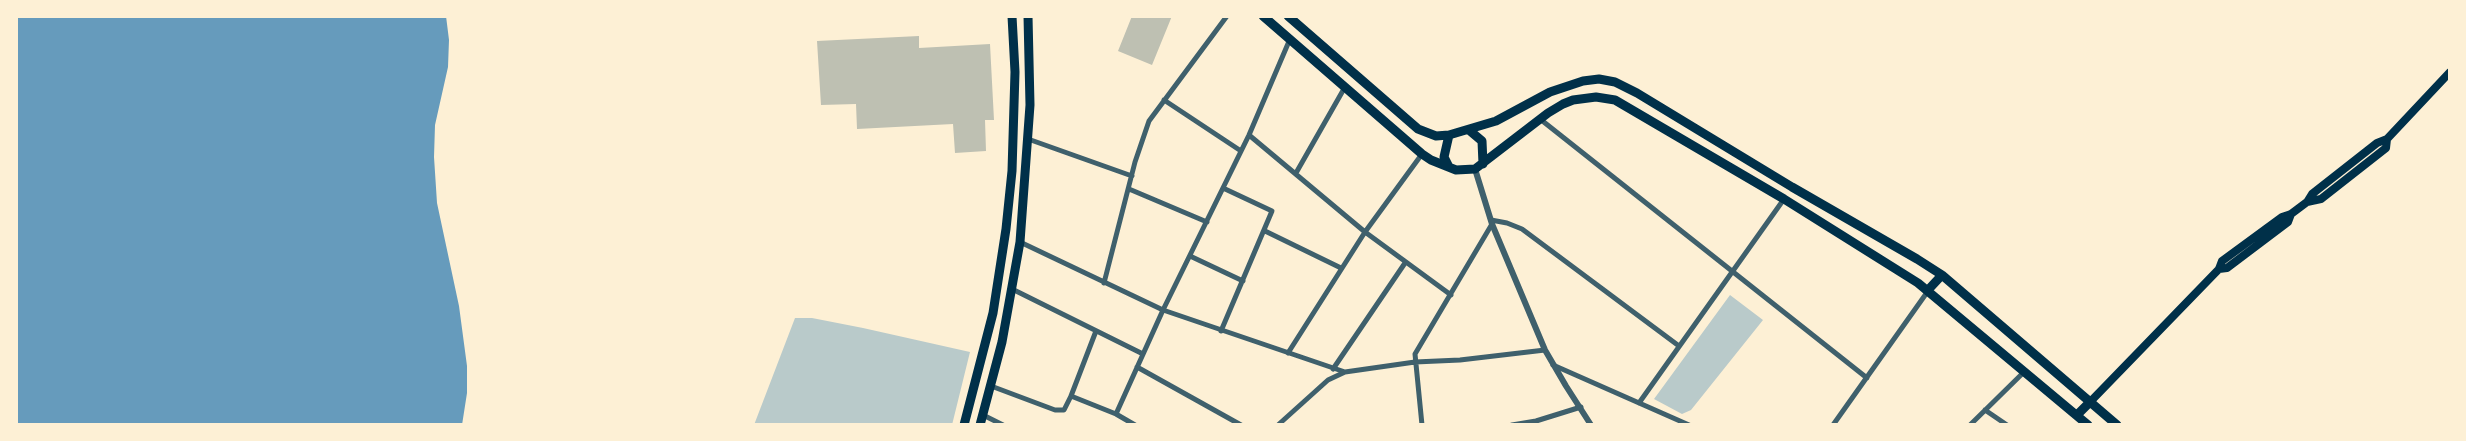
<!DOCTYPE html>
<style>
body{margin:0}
#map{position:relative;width:2466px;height:441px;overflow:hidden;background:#fdf0d5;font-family:"Noto Sans",sans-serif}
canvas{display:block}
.frame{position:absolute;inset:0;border:18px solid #fdf0d5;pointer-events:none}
</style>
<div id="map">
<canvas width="2466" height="441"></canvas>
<div class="frame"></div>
</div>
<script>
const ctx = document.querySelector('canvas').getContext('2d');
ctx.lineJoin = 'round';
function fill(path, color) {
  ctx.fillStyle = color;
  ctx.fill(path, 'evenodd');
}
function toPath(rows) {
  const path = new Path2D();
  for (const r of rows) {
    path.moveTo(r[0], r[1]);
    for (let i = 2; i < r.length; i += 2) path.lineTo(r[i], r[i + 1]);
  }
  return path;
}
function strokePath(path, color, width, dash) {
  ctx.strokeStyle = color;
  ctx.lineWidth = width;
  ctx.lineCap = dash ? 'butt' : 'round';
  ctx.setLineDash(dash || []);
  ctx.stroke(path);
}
const green = toPath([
 [1730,295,1763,320,1691,410,1682,414,1654,399],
 [795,318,812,318,863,328,970,352,952,425,754,425]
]);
const water = toPath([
 [16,16,446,16,449,40,448,67,435,125,434,157,437,203,459,306,467,366,467,393,462,425,16,425]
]);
const building = toPath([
 [1132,16,1172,16,1152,65,1118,51],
 [919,36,919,48,990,44,994,120,985,120,986,151,955,153,953,124,857,129,856,104,821,105,817,41]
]);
const minor = toPath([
 [1164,100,1241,151],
 [1540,119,1867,378],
 [1249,135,1365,232,1451,295],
 [1028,139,1132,176],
 [1296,173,1345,87],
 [1129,189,1207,222],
 [1491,220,1507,223,1522,229,1679,346],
 [1265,231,1341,268],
 [1020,242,1163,310,1345,372,1415,362,1460,360,1545,350],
 [1190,256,1243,281],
 [1104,283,1135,162,1149,121,1227,16],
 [1012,289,1143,354],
 [1221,331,1272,211,1223,188],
 [1288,353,1365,232,1422,154],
 [1553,365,1689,425],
 [1137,367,1241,425],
 [1333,369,1405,263],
 [991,386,1055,410,1064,410,1071,396,1116,414,1135,425],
 [1071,396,1096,331],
 [1639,403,1784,199],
 [1985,410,2007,425],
 [1116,414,1163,310,1249,135,1290,39],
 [983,415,1003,425],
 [1278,425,1328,380,1345,372],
 [1422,425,1415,354,1492,224],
 [1512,425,1536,421,1581,407],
 [1833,425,1928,291],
 [1970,425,2025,371]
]);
const tertiary = toPath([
 [1475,169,1492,224,1545,350,1566,386,1591,425]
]);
const secondary = toPath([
 [2307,202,2312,194,2377,143,2387,139,2450,72],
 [2219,269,2227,268,2288,222,2291,214],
 [2091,401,2219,269,2222,261,2282,217,2291,214,2307,202,2321,199,2386,148,2387,139]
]);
const primary = toPath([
 [1263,16,1422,154,1431,160,1456,170,1475,169,1548,113,1563,104,1573,100,1596,97,1615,100,1784,199,1918,283,2088,425],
 [1288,16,1418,129,1436,136,1449,135,1496,121,1550,92,1583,81,1599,79,1615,82,1637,93,1792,187,1917,259,1942,275,2117,425],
 [1469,130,1482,141,1483,164],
 [1449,167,1444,157,1449,135],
 [1928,290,1942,275],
 [2077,415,2091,401]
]);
const trunk = toPath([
 [964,425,993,313,1006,229,1012,171,1015,72,1012,16],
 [980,425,1002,342,1020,242,1030,105,1028,16]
]);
fill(green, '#b9caca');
fill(water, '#669bbc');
fill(building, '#bec0b2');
strokePath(minor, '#3f606c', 5);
strokePath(tertiary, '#3f606c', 6);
strokePath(secondary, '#003049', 8);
strokePath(primary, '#003049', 9);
strokePath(trunk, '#003049', 9);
</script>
